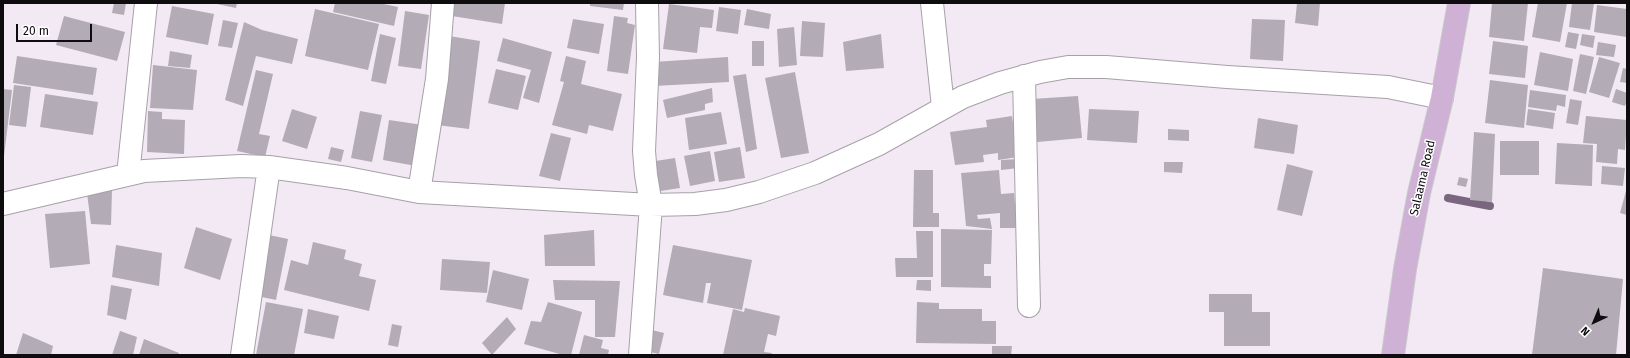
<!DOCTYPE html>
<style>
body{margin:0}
#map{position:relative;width:1630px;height:358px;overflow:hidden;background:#f2e9f4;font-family:"Fira Sans",sans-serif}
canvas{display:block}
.frame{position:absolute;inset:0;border:4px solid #0e0c0f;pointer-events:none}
.north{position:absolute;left:1574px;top:302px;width:40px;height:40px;-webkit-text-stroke:3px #fff;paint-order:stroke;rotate:224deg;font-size:11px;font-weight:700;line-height:16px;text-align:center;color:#0e0c0f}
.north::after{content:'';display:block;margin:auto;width:14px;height:18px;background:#0e0c0f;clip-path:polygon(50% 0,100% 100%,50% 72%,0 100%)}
.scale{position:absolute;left:16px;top:24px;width:76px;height:18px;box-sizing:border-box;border:2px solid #0e0c0f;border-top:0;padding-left:5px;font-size:12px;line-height:14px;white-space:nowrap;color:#0e0c0f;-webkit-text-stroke:3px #fff;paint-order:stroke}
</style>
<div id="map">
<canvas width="1630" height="358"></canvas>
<div class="frame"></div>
<div class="north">N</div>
<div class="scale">20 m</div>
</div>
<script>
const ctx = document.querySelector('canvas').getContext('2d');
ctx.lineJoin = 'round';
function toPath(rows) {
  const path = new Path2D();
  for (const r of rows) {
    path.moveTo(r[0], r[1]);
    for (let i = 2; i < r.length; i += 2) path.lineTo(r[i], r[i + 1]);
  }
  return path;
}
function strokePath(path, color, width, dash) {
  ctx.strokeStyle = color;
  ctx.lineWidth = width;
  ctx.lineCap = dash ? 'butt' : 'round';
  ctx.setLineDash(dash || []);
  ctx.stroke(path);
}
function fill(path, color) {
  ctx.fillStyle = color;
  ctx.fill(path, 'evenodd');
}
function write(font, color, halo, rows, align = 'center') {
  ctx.font = font + ' "Fira Sans",sans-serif';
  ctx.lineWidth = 3;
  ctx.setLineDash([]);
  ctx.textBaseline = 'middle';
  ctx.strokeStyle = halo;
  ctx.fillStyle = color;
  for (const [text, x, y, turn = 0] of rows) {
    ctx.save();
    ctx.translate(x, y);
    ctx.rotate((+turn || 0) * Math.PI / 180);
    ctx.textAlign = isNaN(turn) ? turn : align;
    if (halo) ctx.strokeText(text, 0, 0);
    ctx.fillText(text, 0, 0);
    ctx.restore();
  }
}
const stream = toPath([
 [1448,198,1490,206]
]);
const building = toPath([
 [114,3,126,3,124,15,112,13],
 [212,3,237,3,236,8],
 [335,3,379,3,398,7,394,26,333,12],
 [454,3,505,3,502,24,452,16],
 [590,3,624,3,623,10,590,6],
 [1297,3,1320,3,1318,26,1295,23],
 [1492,3,1528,3,1524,41,1489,37],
 [1538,3,1567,3,1560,42,1532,37],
 [1572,3,1594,3,1590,30,1569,27],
 [669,4,714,10,712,28,700,27,697,53,663,49],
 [1597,5,1627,9,1627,37,1594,32],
 [172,6,214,14,208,45,166,37],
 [719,7,741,10,738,34,716,31],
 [315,9,379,24,368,70,305,56],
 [747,9,771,14,769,29,744,25],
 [405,11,429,15,421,69,398,66],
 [64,16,125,32,117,61,56,45],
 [614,16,628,18,627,23,635,25,628,74,607,71],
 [573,19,604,24,599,54,567,48],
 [1252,19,1285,20,1283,61,1250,59],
 [223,20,238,23,232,48,218,46],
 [802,21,825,23,823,57,800,56],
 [244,22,262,30,298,39,292,64,256,56,243,106,225,100],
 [794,27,797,65,779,67,777,29],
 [1568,32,1579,34,1576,49,1565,47],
 [380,34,396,38,386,84,371,81],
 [881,34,884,68,846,71,843,42],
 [1582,34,1595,36,1593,48,1580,45],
 [449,36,480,41,469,129,437,125],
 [503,38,552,52,539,103,523,98,531,70,497,61],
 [752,41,764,41,764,66,752,66],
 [1493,41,1528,46,1525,78,1489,74],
 [1598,42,1616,45,1614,57,1596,55],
 [170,51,192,55,190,68,168,66],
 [1540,52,1573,59,1568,91,1534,85],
 [1580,54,1594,57,1586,94,1573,91],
 [17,56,97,68,93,95,13,83],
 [566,56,586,61,581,84,622,94,613,131,589,125,587,134,552,125,564,82,560,81],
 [728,57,729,82,654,86,654,62],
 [1599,57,1620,63,1609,98,1589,92],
 [153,65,197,70,193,110,150,108],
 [1623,68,1627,69,1627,83,1620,82],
 [496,69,526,76,518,110,488,103],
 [256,70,273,74,259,134,270,136,265,157,237,151],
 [795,72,809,153,781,158,765,78],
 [746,74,757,149,746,152,733,76],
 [1490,80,1528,85,1524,128,1485,123],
 [14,85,31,87,26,127,9,125],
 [712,88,713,102,705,104,705,110,667,118,663,100],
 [3,89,12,90,4,156,3,156],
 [1616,89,1627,93,1627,101,1625,106,1612,102],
 [1530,90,1566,95,1565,107,1557,105,1556,111,1528,107],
 [45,94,98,102,93,135,40,127],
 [1078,96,1082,138,1037,142,1032,99],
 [1570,99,1582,101,1578,125,1566,123],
 [292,109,317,117,307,149,282,141],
 [1089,109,1139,111,1137,143,1087,140],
 [1528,109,1555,113,1553,129,1526,125],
 [148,111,162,112,162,119,185,120,184,154,147,152],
 [360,111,382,115,372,162,351,158],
 [721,112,727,144,689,150,685,118],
 [1012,116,1018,157,998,160,998,153,983,155,984,162,955,165,950,132,987,127,986,120],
 [1586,116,1627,120,1625,150,1618,149,1617,164,1596,162,1597,144,1583,143],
 [1258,118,1298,125,1294,154,1254,148],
 [389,120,423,125,416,166,383,160],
 [1168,129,1189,130,1189,141,1168,140],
 [1474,132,1495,134,1492,202,1470,200],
 [551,133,571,138,560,181,539,176],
 [1500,141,1539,141,1539,175,1500,175],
 [1557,143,1593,145,1592,186,1555,184],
 [331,147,344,150,341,162,328,159],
 [740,147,745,178,719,182,714,152],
 [710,151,715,181,690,186,684,156],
 [675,158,680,188,654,192,649,162],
 [1018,159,1018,168,1001,170,1001,160],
 [1164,162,1183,162,1182,173,1164,172],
 [1287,164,1313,171,1302,216,1277,210],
 [1602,166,1625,168,1623,186,1601,184],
 [914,170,933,170,933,213,939,213,939,227,913,227],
 [999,170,1001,194,1014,193,1017,228,1000,228,1000,213,977,215,978,219,990,218,992,229,966,226,961,173],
 [1459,177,1468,179,1466,187,1457,185],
 [1627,187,1627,215,1620,213],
 [112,190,111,225,91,224,87,193],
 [85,211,90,264,50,268,45,214],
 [196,227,232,239,220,280,184,268],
 [941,229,992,230,991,264,984,264,984,276,991,276,991,288,941,287],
 [594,230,595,266,545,266,544,235],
 [916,231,933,231,933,277,896,277,895,258,917,258],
 [269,235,288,239,276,300,257,296],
 [313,242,346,250,344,259,362,264,359,276,376,280,369,311,284,290,291,260,308,265],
 [116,245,162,253,159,286,112,277],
 [673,245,752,260,742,310,707,303,711,283,706,283,703,303,663,295],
 [442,259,490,262,487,293,440,290],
 [1543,268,1623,279,1616,355,1532,355],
 [493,270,529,279,522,310,486,302],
 [553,280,620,281,615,337,595,337,595,300,555,300],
 [917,280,931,280,931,291,916,290],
 [111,285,132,289,126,320,107,315],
 [1209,294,1252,294,1252,312,1270,312,1270,346,1224,346,1224,312,1209,312],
 [266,302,303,309,294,355,256,355],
 [548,302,582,312,571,355,563,355,524,344,531,321,541,322],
 [917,302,939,303,939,309,982,309,982,321,996,321,996,344,916,343],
 [745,308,780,316,776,336,768,334,764,352,772,353,771,355,723,355,733,309,744,312],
 [308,309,339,316,334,339,304,333],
 [507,317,516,329,492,355,482,343],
 [392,324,402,326,398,347,388,345],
 [652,330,664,333,659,354,646,351],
 [120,331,137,337,133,355,112,355],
 [23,333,53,346,51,355,16,355],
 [584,335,603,340,601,348,609,350,608,355,579,355],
 [144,339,179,353,178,355,139,355],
 [992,346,1012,346,1011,355,992,355]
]);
const minor = toPath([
 [932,3,943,107],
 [1024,76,1029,306],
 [128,175,146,3],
 [419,192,437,79,443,3],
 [3,204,144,171,241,166,269,167,347,178,419,192,651,205,695,204,726,200,759,192,815,173,879,144,963,97,1000,83,1040,72,1068,67,1106,67,1227,77,1388,87,1442,98],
 [242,355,269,167],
 [640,355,651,205,646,175,644,151,648,57,647,3]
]);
const major = toPath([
 [1393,355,1405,269,1419,193,1442,98,1459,3]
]);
const streetNames = [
 ["Salaama Road",1423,178,-77]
];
strokePath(stream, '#7a667e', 8);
fill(building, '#b3abb5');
strokePath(minor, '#a8a0a9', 24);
strokePath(major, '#cacaca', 24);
strokePath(minor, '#fff', 22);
strokePath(major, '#cfb1d5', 22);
write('12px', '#0e0c0f', '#fff', streetNames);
</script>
